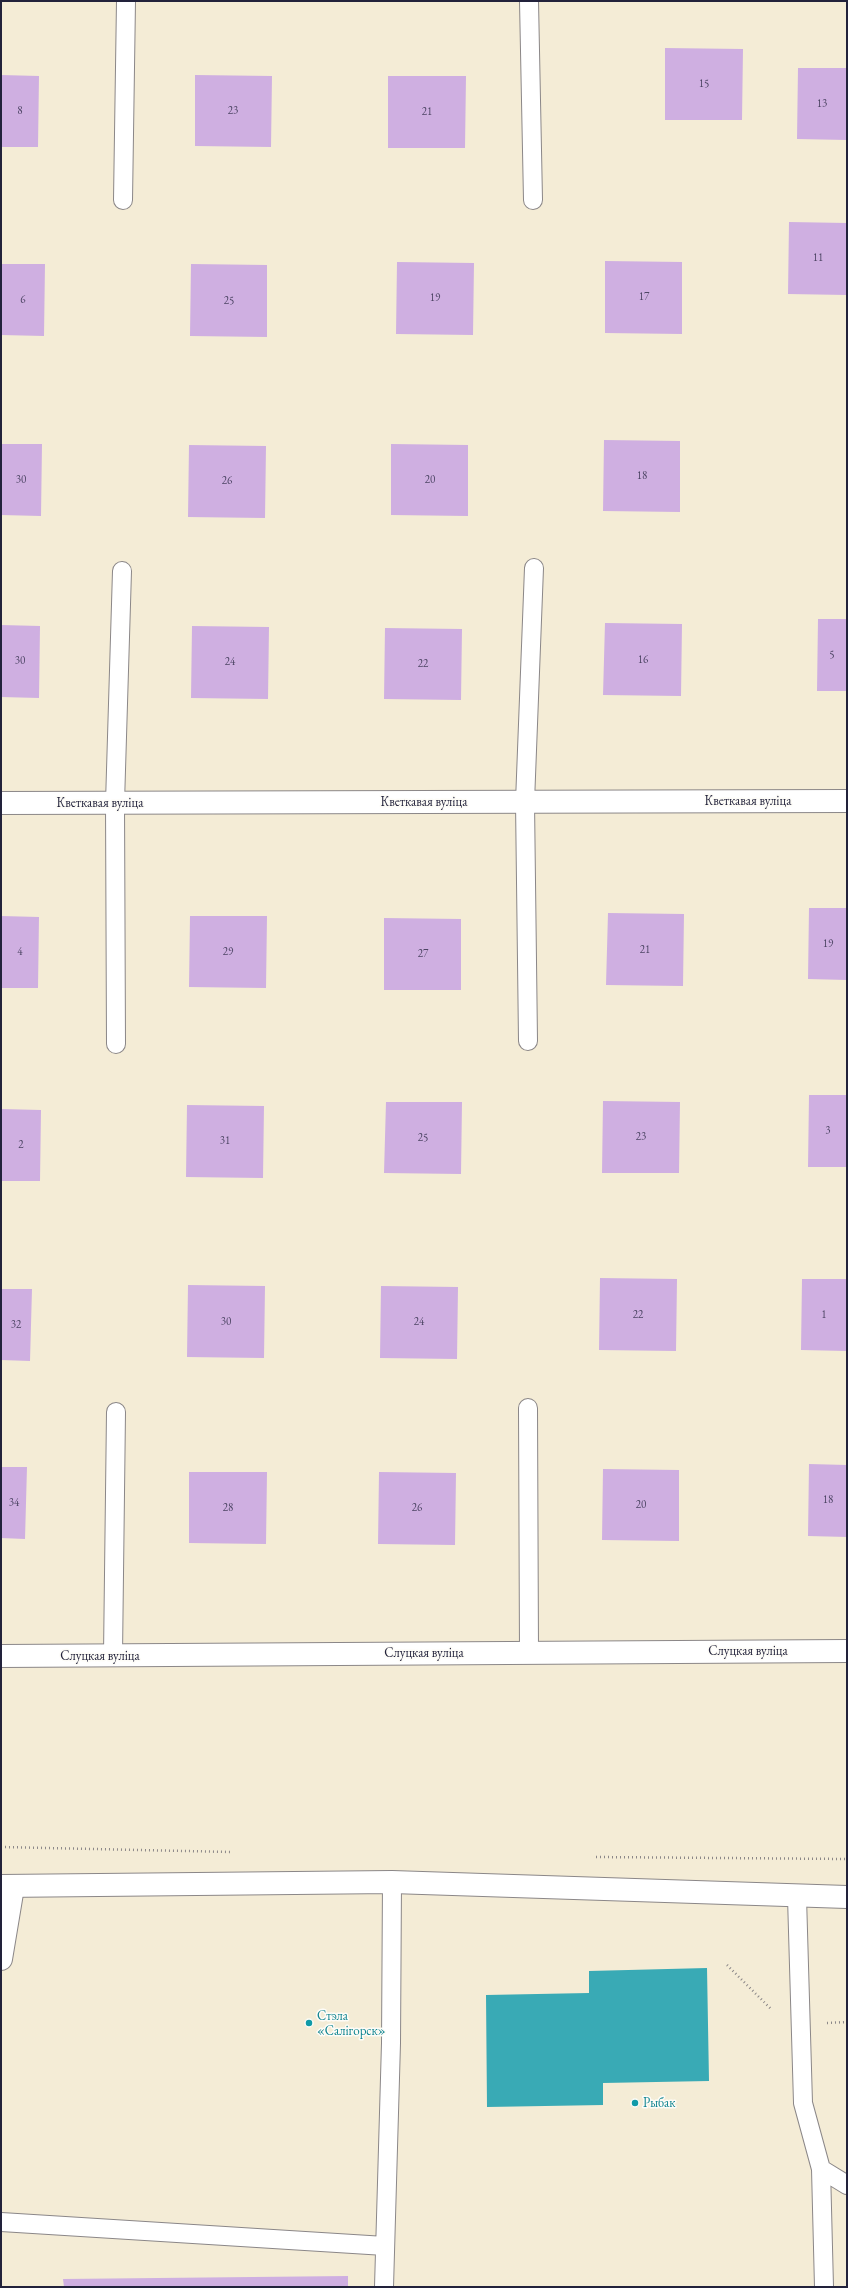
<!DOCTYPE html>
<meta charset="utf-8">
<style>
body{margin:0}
#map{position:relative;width:848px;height:2288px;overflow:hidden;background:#f4ecd6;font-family:"EB Garamond",serif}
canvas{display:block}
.frame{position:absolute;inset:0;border:2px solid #22223b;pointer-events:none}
</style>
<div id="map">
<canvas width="848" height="2288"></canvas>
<div class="frame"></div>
</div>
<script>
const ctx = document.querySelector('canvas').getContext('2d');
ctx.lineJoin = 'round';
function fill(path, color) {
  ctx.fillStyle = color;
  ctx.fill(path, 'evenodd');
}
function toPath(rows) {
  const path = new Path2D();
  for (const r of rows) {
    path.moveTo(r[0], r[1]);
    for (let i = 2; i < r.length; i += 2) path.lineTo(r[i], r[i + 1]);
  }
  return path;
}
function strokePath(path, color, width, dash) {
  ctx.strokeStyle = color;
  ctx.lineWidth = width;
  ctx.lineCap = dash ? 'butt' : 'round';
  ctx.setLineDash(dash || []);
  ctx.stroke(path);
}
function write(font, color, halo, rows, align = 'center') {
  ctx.font = font + ' "EB Garamond",serif';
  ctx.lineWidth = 3;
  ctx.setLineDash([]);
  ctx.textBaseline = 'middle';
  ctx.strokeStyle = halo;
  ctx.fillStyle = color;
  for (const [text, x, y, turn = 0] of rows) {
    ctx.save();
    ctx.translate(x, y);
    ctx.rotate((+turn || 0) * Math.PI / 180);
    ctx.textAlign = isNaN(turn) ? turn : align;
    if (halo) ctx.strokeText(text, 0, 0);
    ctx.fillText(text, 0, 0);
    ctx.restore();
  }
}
const water = toPath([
 [707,1968,709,2081,603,2083,603,2105,487,2107,486,1995,589,1993,589,1971]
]);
const building = toPath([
 [665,48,743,49,742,120,665,120],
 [798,68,847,68,847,140,797,139],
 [1,75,39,76,38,147,1,147],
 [195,75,272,76,271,147,195,146],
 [388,76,466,76,465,148,388,148],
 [789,222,847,223,847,295,788,294],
 [605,261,682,262,682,334,605,333],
 [397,262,474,263,473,335,396,334],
 [1,264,45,264,44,336,1,335],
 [191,264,267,265,267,337,190,336],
 [604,440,680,441,680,512,603,511],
 [1,444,42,444,41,516,1,515],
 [391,444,468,445,468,516,391,515],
 [189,445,266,446,265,518,188,517],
 [818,619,847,619,847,691,817,691],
 [605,623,682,624,681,696,603,695],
 [1,625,40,626,39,698,1,697],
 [192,626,269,627,268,699,191,698],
 [385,628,462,629,461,700,384,699],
 [809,908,847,908,847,980,808,979],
 [608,913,684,914,683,986,606,985],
 [1,916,39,917,38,988,1,988],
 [190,916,267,916,266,988,189,987],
 [384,918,461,919,461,990,384,990],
 [809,1095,847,1095,847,1167,808,1167],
 [603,1101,680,1102,679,1173,602,1173],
 [386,1102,462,1102,461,1174,384,1173],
 [187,1105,264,1106,263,1178,186,1177],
 [1,1109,41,1110,40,1181,1,1181],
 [600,1278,677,1279,676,1351,599,1350],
 [802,1279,847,1279,847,1351,801,1350],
 [188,1285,265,1286,264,1358,187,1357],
 [381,1286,458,1287,457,1359,380,1358],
 [1,1289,32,1289,30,1361,1,1360],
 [809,1464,847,1465,847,1537,808,1536],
 [1,1467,27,1467,25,1539,1,1538],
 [603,1469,679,1470,679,1541,602,1540],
 [189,1472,267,1472,266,1544,189,1543],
 [379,1472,456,1473,455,1545,378,1544],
 [348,2276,348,2287,64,2287,63,2279]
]);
const path = toPath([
 [1,1847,231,1852],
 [596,1857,847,1859],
 [727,1965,772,2010],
 [827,2023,847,2022]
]);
const service = toPath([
 [529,1,533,200],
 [123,200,126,1],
 [528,1041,525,802,534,568],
 [116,1044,115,803,122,571],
 [528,1408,529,1653],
 [113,1655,116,1412],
 [797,1897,803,2103,821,2169,824,2287],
 [821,2169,847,2185],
 [1,2222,385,2246],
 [384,2287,391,2043,392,1882]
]);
const minor = toPath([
 [1,803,847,801],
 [1,1656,847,1651]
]);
const tertiary = toPath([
 [1,1959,13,1887]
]);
const secondary = toPath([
 [1,1886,392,1882,847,1897]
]);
const markers = [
 [309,2023,4,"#0f9aa8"],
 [635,2103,4,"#0f9aa8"]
];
const numberNames = [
 ["15",704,84],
 ["13",822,104],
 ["8",20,111],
 ["23",233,111],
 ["21",427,112],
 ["11",818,258],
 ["17",644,297],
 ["19",435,298],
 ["6",23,300],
 ["25",229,301],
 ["18",642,476],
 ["30",21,480],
 ["20",430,480],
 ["26",227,481],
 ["5",832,655],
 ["16",643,660],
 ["30",20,661],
 ["24",230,662],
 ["22",423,664],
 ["19",828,944],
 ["21",645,950],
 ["4",20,952],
 ["29",228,952],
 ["27",423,954],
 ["3",828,1131],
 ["23",641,1137],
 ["25",423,1138],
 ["31",225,1141],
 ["2",21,1145],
 ["22",638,1315],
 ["1",824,1315],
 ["30",226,1322],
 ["24",419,1322],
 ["32",16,1325],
 ["18",828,1500],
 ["34",14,1503],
 ["20",641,1505],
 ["28",228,1508],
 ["26",417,1508]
];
const streetNames = [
 ["Кветкавая вуліца",748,801],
 ["Кветкавая вуліца",424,802],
 ["Кветкавая вуліца",100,803],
 ["Слуцкая вуліца",748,1651],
 ["Слуцкая вуліца",424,1653],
 ["Слуцкая вуліца",100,1656]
];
const cultureNames = [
 ["Стэла",317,2016],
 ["«Салігорск»",317,2031],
 ["Рыбак",643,2103]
];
fill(water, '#39aab5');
fill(building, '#cfafe1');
strokePath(service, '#8b8788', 20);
strokePath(minor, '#8b8788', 24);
strokePath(tertiary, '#8b8788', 24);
strokePath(secondary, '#8b8788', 24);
strokePath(path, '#8b8788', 2.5, [1, 3]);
strokePath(service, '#fff', 18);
strokePath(minor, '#fff', 22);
strokePath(tertiary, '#fff', 22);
strokePath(secondary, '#fff', 22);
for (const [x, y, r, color] of markers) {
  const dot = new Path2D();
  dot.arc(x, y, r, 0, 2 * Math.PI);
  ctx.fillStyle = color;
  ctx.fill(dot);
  strokePath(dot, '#fdfcf7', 1.5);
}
write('11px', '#4d4564', null, numberNames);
write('13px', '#22223b', '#fdfcf7', streetNames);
write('13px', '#0d838f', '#fdfcf7', cultureNames, 'left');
</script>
